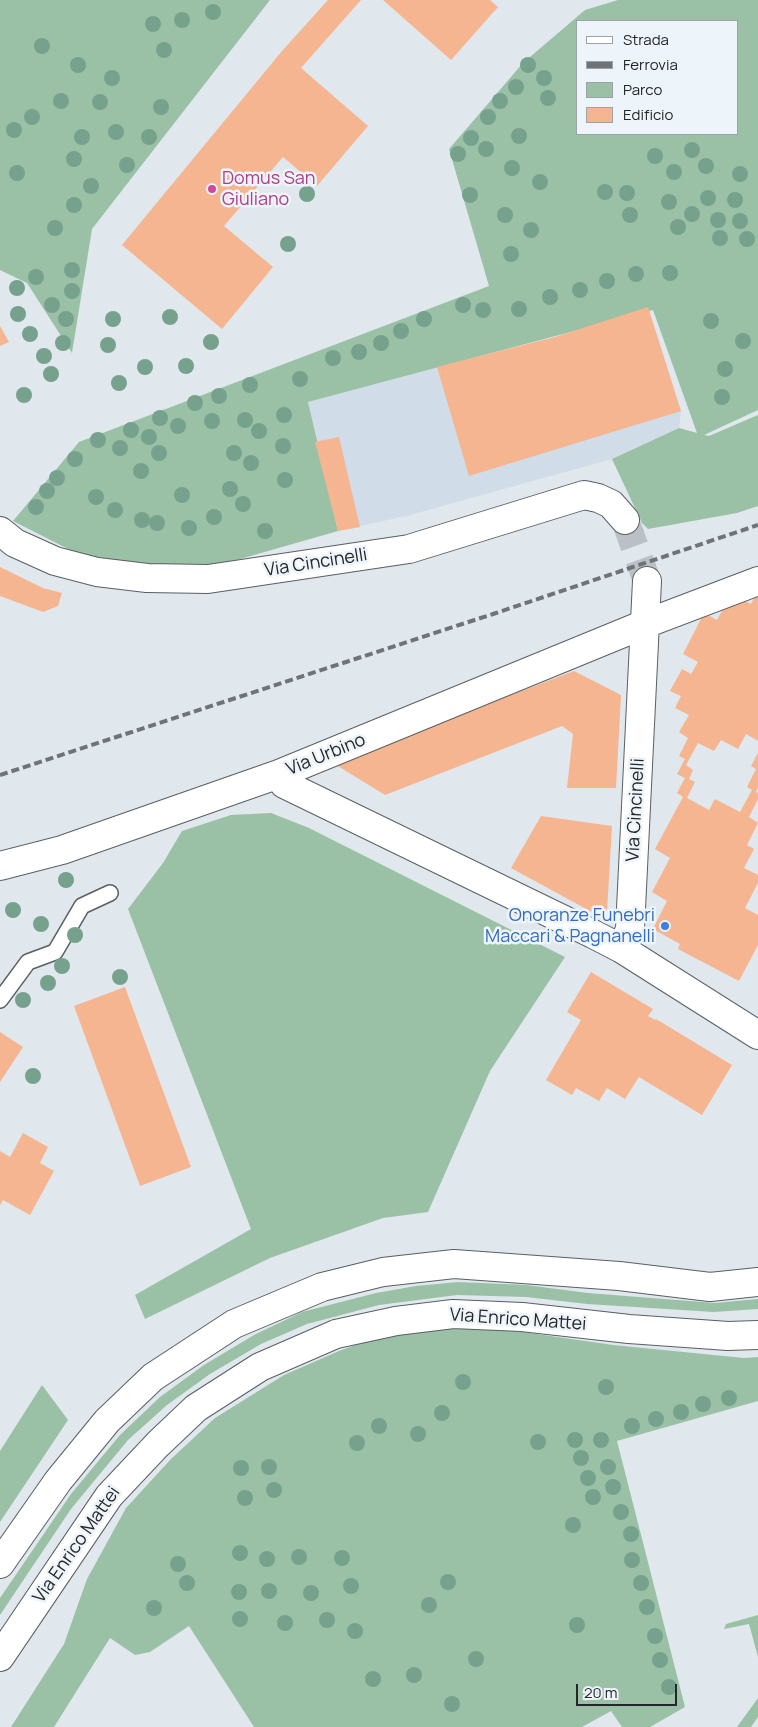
<!DOCTYPE html>
<style>
body{margin:0}
#map{position:relative;width:758px;height:1727px;overflow:hidden;background:#e0e7ed;font-family:Manrope,sans-serif}
canvas{display:block}
.legend{position:absolute;left:576px;top:20px;width:162px;height:115px;box-sizing:border-box;background:#edf4fa;border:1px solid #9da2a6;margin:0;padding:6px 9px;list-style:none;font-size:15px;color:#242629}
.legend li{display:flex;align-items:center;gap:10px;height:25px}
.legend b{width:25px;border:1px solid #9da2a6}
.scale{position:absolute;left:576px;top:1684px;width:101px;height:22px;box-sizing:border-box;border:2px solid #242629;border-top:0;padding-left:6px;font-size:15px;line-height:18px;white-space:nowrap;color:#242629;-webkit-text-stroke:4px #edf4fa;paint-order:stroke}
</style>
<div id="map">
<canvas width="758" height="1727"></canvas>
<ul class="legend">
<li><b style="height:6px;background:#fff"></b>Strada</li>
<li><b style="height:6px;background:#6f7377"></b>Ferrovia</li>
<li><b style="height:14px;background:#9ac1a6"></b>Parco</li>
<li><b style="height:14px;background:#f5b590"></b>Edificio</li>
</ul>
<div class="scale">20 m</div>
</div>
<script>
const ctx = document.querySelector('canvas').getContext('2d');
ctx.lineJoin = 'round';
function fill(path, color) {
  ctx.fillStyle = color;
  ctx.fill(path, 'evenodd');
}
function toPath(rows) {
  const path = new Path2D();
  for (const r of rows) {
    path.moveTo(r[0], r[1]);
    for (let i = 2; i < r.length; i += 2) path.lineTo(r[i], r[i + 1]);
  }
  return path;
}
function strokePath(path, color, width, dash) {
  ctx.strokeStyle = color;
  ctx.lineWidth = width;
  ctx.lineCap = dash ? 'butt' : 'round';
  ctx.setLineDash(dash || []);
  ctx.stroke(path);
}
function write(font, color, halo, rows, align = 'center') {
  ctx.font = font + ' Manrope,sans-serif';
  ctx.lineWidth = 5;
  ctx.setLineDash([]);
  ctx.textBaseline = 'middle';
  ctx.strokeStyle = halo;
  ctx.fillStyle = color;
  for (const [text, x, y, turn = 0] of rows) {
    ctx.save();
    ctx.translate(x, y);
    ctx.rotate((+turn || 0) * Math.PI / 180);
    ctx.textAlign = isNaN(turn) ? turn : align;
    if (halo) ctx.strokeText(text, 0, 0);
    ctx.fillText(text, 0, 0);
    ctx.restore();
  }
}
const built = toPath([
 [648,307,681,411,679,428,612,459,410,515,338,531,315,442,308,402,555,337]
]);
const green = toPath([
 [0,0,270,0,92,229,72,353,27,283,0,270],
 [618,0,758,0,758,410,704,435,709,436,758,415,758,506,737,513,648,529,642,523,612,459,679,428,697,433,653,310,308,402,338,531,226,563,162,569,109,561,76,553,13,521,79,442,489,286,449,149,523,63,585,10],
 [577,21,737,21,737,134,577,134],
 [271,813,309,828,565,957,490,1071,428,1212,383,1218,270,1258,145,1319,135,1295,251,1229,128,909,163,863,182,831,231,815],
 [458,1282,526,1285,588,1293,715,1303,758,1299,758,1309,714,1312,587,1304,526,1297,457,1295,379,1305,307,1324,261,1344,210,1374,167,1405,128,1440,71,1509,0,1615,0,1598,71,1494,120,1435,160,1397,204,1365,254,1335,302,1312,376,1293,416,1286],
 [474,1325,613,1345,744,1358,758,1357,758,1401,617,1441,685,1707,650,1727,622,1727,611,1711,582,1727,254,1727,189,1626,150,1652,135,1655,110,1638,54,1727,11,1727,64,1644,87,1579,126,1508,171,1459,215,1418,284,1375,339,1351,385,1334],
 [42,1385,68,1420,0,1522,0,1451],
 [758,1615,758,1657,749,1624,724,1629,726,1624],
 [758,1698,758,1717,751,1727,737,1727]
]);
const building = toPath([
 [328,0,361,0,301,68,368,126,317,186,283,157,224,226,273,267,222,329,122,245,282,51],
 [383,0,490,0,498,7,451,60],
 [648,307,681,411,469,476,437,367,555,337],
 [0,326,9,342,0,346],
 [339,437,360,527,338,531,315,442],
 [0,567,43,588,62,593,58,606,43,612,0,596],
 [731,594,751,604,755,596,758,597,758,741,746,734,738,749,721,740,714,751,698,743,686,765,693,770,689,779,695,782,687,798,709,810,715,799,740,812,752,790,747,787,756,769,751,766,758,753,758,787,756,792,758,793,758,799,749,817,758,823,747,845,754,849,744,868,758,875,758,883,745,908,758,915,758,945,739,981,678,949,680,944,653,929,667,901,652,892,670,858,655,849,683,797,677,793,685,778,677,774,685,759,679,756,688,738,679,732,689,715,675,708,681,696,670,691,682,669,691,674,698,662,683,654,704,613,717,620],
 [574,671,621,695,616,788,567,788,573,734,562,726,385,795,333,763],
 [541,816,612,826,607,911,601,917,511,868],
 [591,972,653,1009,648,1016,655,1020,656,1019,732,1065,702,1115,639,1077,625,1099,607,1088,599,1101,576,1088,572,1095,546,1080,581,1020,567,1012],
 [125,987,191,1167,140,1186,74,1006],
 [0,1032,23,1047,0,1082],
 [23,1133,48,1147,40,1163,54,1171,30,1215,3,1200,0,1205,0,1151,10,1157]
]);
const minorTunnel = toPath([
 [625,520,647,581]
]);
const service = toPath([
 [0,1000,28,962,55,952,82,906,110,893]
]);
const minor = toPath([
 [0,531,15,543,55,561,97,572,147,578,208,579,409,549,584,495,598,498,611,504,625,520],
 [279,774,284,784,593,934,622,949,758,1035],
 [0,866,62,850,279,774,645,624,758,581],
 [622,949,630,929,647,581]
]);
const primary = toPath([
 [0,1564,58,1481,107,1421,153,1377,234,1324,322,1287,383,1272,454,1264,619,1276,710,1287,758,1282],
 [0,1657,109,1496,158,1444,196,1408,260,1367,336,1334,396,1321,453,1314,522,1317,629,1329,728,1336,758,1335]
]);
const rail = toPath([
 [0,775,496,613,758,525]
]);
const trees = [
 [213,12],
 [182,20],
 [153,24],
 [42,46],
 [164,50],
 [78,65],
 [528,65],
 [112,78],
 [544,78],
 [516,87],
 [548,98],
 [61,101],
 [500,101],
 [100,102],
 [161,107],
 [32,117],
 [488,117],
 [14,130],
 [116,132],
 [519,136],
 [82,137],
 [149,137],
 [471,138],
 [486,149],
 [692,150],
 [458,154],
 [655,156],
 [74,159],
 [127,165],
 [706,166],
 [512,168],
 [674,172],
 [17,173],
 [740,174],
 [540,182],
 [91,186],
 [605,192],
 [627,193],
 [307,194],
 [470,195],
 [708,198],
 [735,200],
 [669,202],
 [74,205],
 [692,214],
 [505,215],
 [630,215],
 [718,220],
 [740,221],
 [678,227],
 [55,228],
 [531,230],
 [720,238],
 [747,239],
 [288,244],
 [511,254],
 [72,270],
 [670,273],
 [636,274],
 [36,277],
 [607,281],
 [17,288],
 [580,290],
 [72,291],
 [550,297],
 [52,305],
 [463,305],
 [519,309],
 [483,310],
 [18,314],
 [170,317],
 [66,319],
 [113,319],
 [424,319],
 [711,321],
 [401,331],
 [30,334],
 [743,341],
 [211,342],
 [63,343],
 [381,343],
 [108,345],
 [359,352],
 [44,356],
 [333,358],
 [186,366],
 [145,367],
 [725,369],
 [51,374],
 [300,379],
 [119,383],
 [250,385],
 [24,395],
 [219,396],
 [722,397],
 [195,403],
 [284,415],
 [160,418],
 [245,420],
 [212,421],
 [178,426],
 [131,430],
 [259,431],
 [149,437],
 [98,440],
 [283,446],
 [120,448],
 [159,453],
 [234,453],
 [75,459],
 [251,463],
 [141,471],
 [57,478],
 [285,480],
 [230,489],
 [47,491],
 [182,495],
 [96,497],
 [243,504],
 [36,507],
 [115,510],
 [214,517],
 [142,520],
 [157,523],
 [189,528],
 [265,531],
 [66,880],
 [13,910],
 [41,924],
 [75,935],
 [62,966],
 [120,977],
 [48,983],
 [23,1000],
 [33,1076],
 [463,1382],
 [606,1387],
 [729,1398],
 [703,1404],
 [681,1412],
 [442,1413],
 [656,1419],
 [379,1426],
 [632,1426],
 [418,1434],
 [575,1440],
 [601,1440],
 [538,1442],
 [357,1443],
 [581,1458],
 [269,1467],
 [608,1467],
 [241,1468],
 [588,1478],
 [613,1487],
 [274,1490],
 [593,1497],
 [245,1498],
 [621,1512],
 [573,1525],
 [631,1534],
 [240,1553],
 [299,1557],
 [342,1558],
 [267,1559],
 [632,1560],
 [178,1564],
 [448,1582],
 [187,1583],
 [641,1583],
 [351,1586],
 [269,1591],
 [239,1592],
 [311,1593],
 [429,1605],
 [647,1607],
 [154,1608],
 [240,1619],
 [327,1620],
 [285,1623],
 [577,1625],
 [355,1631],
 [655,1636],
 [476,1659],
 [660,1660],
 [414,1675],
 [373,1679],
 [669,1687],
 [452,1704]
];
const markers = [
 [212,189,5,"#d1479c"],
 [665,926,5,"#3f7fe0"]
];
const hotelNames = [
 ["Domus San",222,179],
 ["Giuliano",222,200]
];
const streetNames = [
 ["Via Cincinelli",316,563,-9],
 ["Via Urbino",326,755,-22],
 ["Via Cincinelli",636,810,-87],
 ["Via Enrico Mattei",518,1320,4],
 ["Via Enrico Mattei",77,1545,-55]
];
const shopNames = [
 ["Onoranze Funebri",655,916],
 ["Maccari & Pagnanelli",655,937]
];
fill(built, '#d0dce8');
fill(green, '#9ac1a6');
fill(building, '#f5b590');
strokePath(minorTunnel, '#bac0c6', 28, [28, 14]);
strokePath(service, '#595f64', 18);
strokePath(minor, '#595f64', 30);
strokePath(primary, '#595f64', 30);
strokePath(service, '#fff', 15);
strokePath(minor, '#fff', 28);
strokePath(primary, '#fff', 28);
strokePath(rail, '#6f7377', 4, [8, 4]);
ctx.fillStyle = '#76a18d';
for (const [x, y] of trees) {
  ctx.beginPath();
  ctx.arc(x, y, 8, 0, 2 * Math.PI);
  ctx.fill();
}
for (const [x, y, r, color] of markers) {
  const dot = new Path2D();
  dot.arc(x, y, r, 0, 2 * Math.PI);
  ctx.fillStyle = color;
  ctx.fill(dot);
  strokePath(dot, '#edf4fa', 2);
}
write('18px', '#b23c85', '#edf4fa', hotelNames, 'left');
write('18px', '#242629', '#edf4fa', streetNames);
write('18px', '#366cbe', '#edf4fa', shopNames, 'right');
</script>
